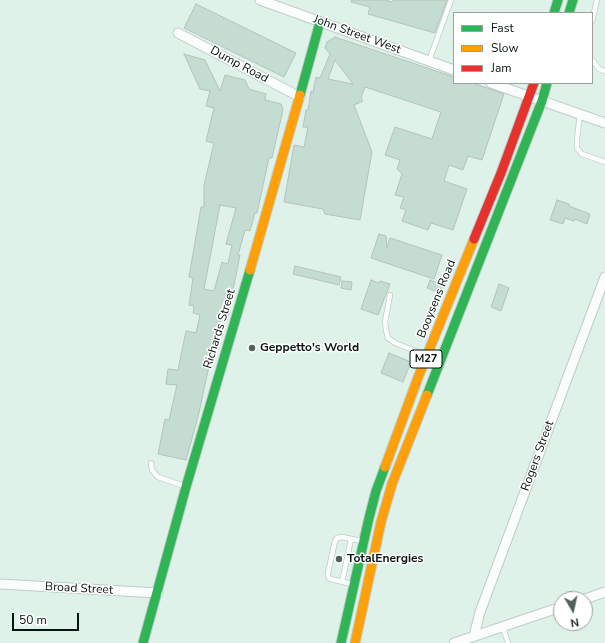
<!DOCTYPE html>
<style>
body{margin:0}
#map{position:relative;width:605px;height:643px;overflow:hidden;background:#dff2ea;font-family:"Nunito Sans",sans-serif}
canvas{display:block}
.legend{position:absolute;left:453px;top:12px;width:140px;height:72px;box-sizing:border-box;background:#fff;border:1px solid #9ca19f;margin:0;padding:5px 7px;list-style:none;font-size:12px;color:#07130e}
.legend li{display:flex;align-items:center;gap:8px;height:20px}
.legend b{width:20px;border:1px solid #9ca19f}
.north{position:absolute;left:553px;top:591px;width:40px;height:40px;box-sizing:border-box;background:#fff;border:1px solid #9ca19f;border-radius:50%;rotate:171deg;font-size:11px;font-weight:700;line-height:16px;text-align:center;color:#07130e}
.north::after{content:'';display:block;margin:auto;width:14px;height:18px;background:#53615b;clip-path:polygon(50% 0,100% 100%,50% 72%,0 100%)}
.scale{position:absolute;left:12px;top:613px;width:67px;height:18px;box-sizing:border-box;border:2px solid #07130e;border-top:0;padding-left:5px;font-size:12px;line-height:14px;white-space:nowrap;color:#07130e;-webkit-text-stroke:3px #fff;paint-order:stroke}
</style>
<div id="map">
<canvas width="605" height="643"></canvas>
<ul class="legend">
<li><b style="height:5px;background:#30b455"></b>Fast</li>
<li><b style="height:5px;background:#ff9f0a"></b>Slow</li>
<li><b style="height:5px;background:#e5322d"></b>Jam</li>
</ul>
<div class="north">N</div>
<div class="scale">50 m</div>
</div>
<script>
const ctx = document.querySelector('canvas').getContext('2d');
ctx.lineJoin = 'round';
function fill(path, color) {
  ctx.fillStyle = color;
  ctx.fill(path, 'evenodd');
}
function toPath(rows) {
  const path = new Path2D();
  for (const r of rows) {
    path.moveTo(r[0], r[1]);
    for (let i = 2; i < r.length; i += 2) path.lineTo(r[i], r[i + 1]);
  }
  return path;
}
function strokePath(path, color, width, dash) {
  ctx.strokeStyle = color;
  ctx.lineWidth = width;
  ctx.lineCap = dash ? 'butt' : 'round';
  ctx.setLineDash(dash || []);
  ctx.stroke(path);
}
function write(font, color, halo, rows, align = 'center') {
  ctx.font = font + ' "Nunito Sans",sans-serif';
  ctx.lineWidth = 3;
  ctx.setLineDash([]);
  ctx.textBaseline = 'middle';
  ctx.strokeStyle = halo;
  ctx.fillStyle = color;
  for (const [text, x, y, turn = 0] of rows) {
    ctx.save();
    ctx.translate(x, y);
    ctx.rotate((+turn || 0) * Math.PI / 180);
    ctx.textAlign = isNaN(turn) ? turn : align;
    if (halo) ctx.strokeText(text, 0, 0);
    ctx.fillText(text, 0, 0);
    ctx.restore();
  }
}
const building = toPath([
 [352,0,385,0,392,2,393,0,447,0,435,33,368,14,370,7,351,2,352,0],
 [196,4,296,53,284,77,184,28,196,4],
 [335,37,454,77,454,83,473,83,504,94,482,160,468,156,463,170,449,165,444,181,467,189,453,230,431,223,428,230,402,221,406,210,400,208,404,197,395,195,402,174,397,169,400,160,385,155,395,127,432,139,441,112,365,87,361,98,363,101,354,105,372,152,360,220,325,214,323,209,284,202,294,145,304,147,308,127,303,127,306,110,308,110,311,91,313,92,316,77,320,78,330,54,325,48,327,42,335,37],
 [335,60,353,84,328,79,335,60],
 [184,54,205,60,220,91,225,75,245,80,249,89,266,94,265,100,281,104,283,110,272,158,269,158,257,213,255,213,250,231,245,230,238,255,240,255,227,320,221,318,217,334,216,334,198,417,186,460,158,454,165,419,169,420,177,385,166,384,168,369,178,370,186,331,196,333,200,315,193,313,194,306,189,305,193,278,189,277,201,207,204,207,204,185,214,143,206,141,214,108,206,106,210,91,200,89,184,54],
 [220,205,236,208,226,244,232,245,228,264,222,262,214,291,204,289,220,205],
 [557,200,569,204,569,206,590,214,587,224,575,219,574,221,565,218,563,224,550,220,557,200],
 [379,234,386,236,387,248,390,238,442,255,434,279,371,258,379,234],
 [295,266,341,277,339,285,293,274,295,266],
 [371,280,379,283,380,281,390,284,378,315,361,309,371,280],
 [430,280,443,285,440,293,427,288,430,280],
 [342,281,352,282,351,290,341,288,342,281],
 [499,284,509,288,501,311,491,307,499,284],
 [389,353,411,362,403,382,381,373,389,353]
]);
const lane = toPath([
 [592,21,597,0],
 [592,60,599,69,605,71],
 [429,61,451,0],
 [580,114,577,139,577,148,582,154,605,162],
 [390,295,385,322,386,330,388,338,395,343,426,355],
 [151,463,152,470,158,477,184,486],
 [342,582,351,539],
 [352,584,330,579,328,576,328,573,335,541,337,538,342,537,362,541],
 [503,627,508,643]
]);
const street = toPath([
 [260,0,454,70],
 [178,33,300,97],
 [491,83,605,123],
 [0,584,158,593],
 [585,599,605,592],
 [474,636,480,612,605,277],
 [454,643,561,607]
]);
const fast = toPath([
 [554,13,558,0],
 [569,13,573,0],
 [300,95,320,22],
 [427,395,542,101,547,83],
 [143,643,186,487,250,270],
 [341,643,369,518,376,491,385,467]
]);
const slow = toPath([
 [250,270,300,95],
 [385,467,419,375,474,239],
 [355,643,381,522,392,484,427,395]
]);
const jam = toPath([
 [474,239,501,173,534,83]
]);
const markers = [
 [252,348,4,"#53615b"],
 [339,559,4,"#53615b"]
];
const shields = [
 [426,359,32]
];
const shieldNames = [
 ["M27",426,359]
];
const streetNames = [
 ["John Street West",357,35,20],
 ["Dump Road",239,65,28],
 ["Booysens Road",437,299,-68],
 ["Richards Street",220,329,-73],
 ["Rogers Street",538,456,-70],
 ["Broad Street",79,589,3]
];
const poiNames = [
 ["Geppetto's World",260,348],
 ["TotalEnergies",347,559]
];
fill(building, '#c5dcd3');
strokePath(building, '#b3c2bc', 1);
strokePath(lane, '#becdc6', 6);
strokePath(street, '#becdc6', 11);
strokePath(fast, '#becdc6', 11);
strokePath(slow, '#becdc6', 11);
strokePath(jam, '#becdc6', 11);
strokePath(lane, '#fafdfc', 4.5);
strokePath(street, '#fafdfc', 9);
strokePath(fast, '#30b455', 9);
strokePath(slow, '#ff9f0a', 9);
strokePath(jam, '#e5322d', 9);
for (const [x, y, r, color] of markers) {
  const dot = new Path2D();
  dot.arc(x, y, r, 0, 2 * Math.PI);
  ctx.fillStyle = color;
  ctx.fill(dot);
  strokePath(dot, '#fff', 1.5);
}
for (const [x, y, w] of shields) {
  const box = new Path2D();
  box.roundRect(x - w / 2, y - 9, w, 18, 3);
  ctx.fillStyle = '#fff';
  ctx.fill(box);
  strokePath(box, '#07130e', 1);
}
write('bold 11px', '#07130e', null, shieldNames);
write('12px', '#07130e', '#fff', streetNames);
write('bold 12px', '#07130e', '#fff', poiNames, 'left');
</script>
